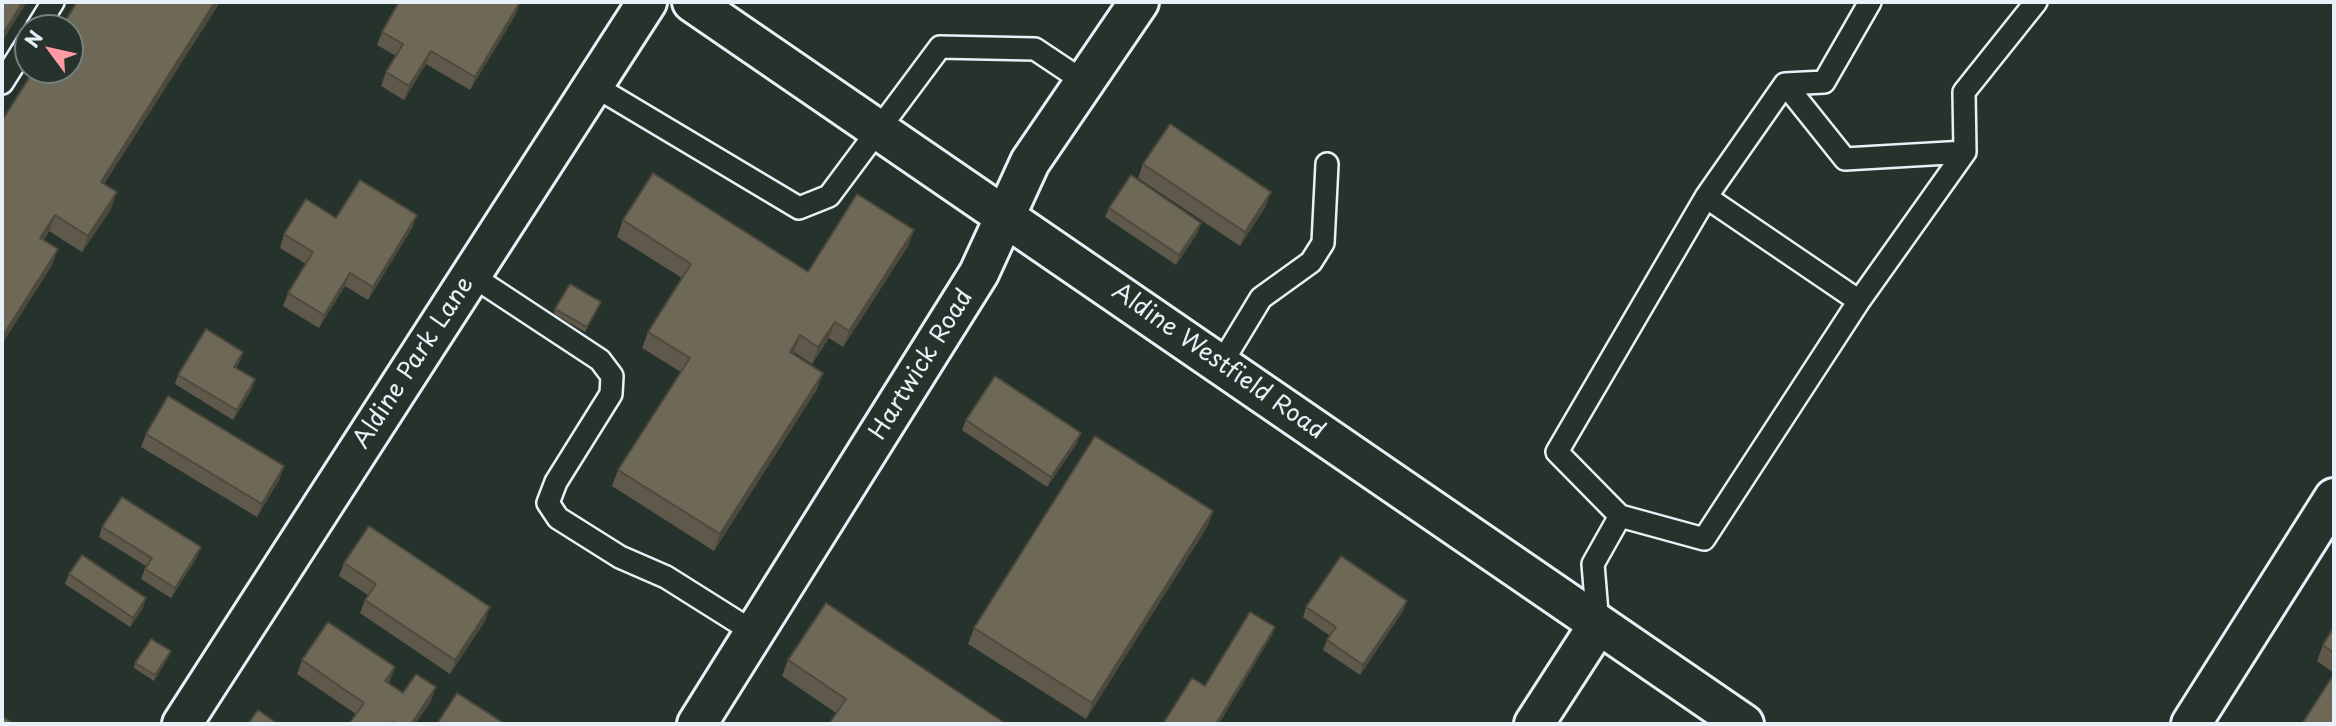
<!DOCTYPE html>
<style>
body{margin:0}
#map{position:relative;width:2336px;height:726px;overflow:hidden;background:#26332d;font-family:"Playpen Sans",sans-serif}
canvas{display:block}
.frame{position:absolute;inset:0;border:4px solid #e8f1f8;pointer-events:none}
.north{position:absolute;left:14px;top:14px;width:70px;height:70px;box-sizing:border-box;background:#26332d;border:2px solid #747f7e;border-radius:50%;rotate:303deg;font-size:19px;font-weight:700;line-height:28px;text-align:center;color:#e8f1f8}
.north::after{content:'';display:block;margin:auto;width:24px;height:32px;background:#ff9aa2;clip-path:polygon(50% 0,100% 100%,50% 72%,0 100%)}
</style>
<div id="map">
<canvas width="2336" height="726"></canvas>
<div class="frame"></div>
<div class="north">N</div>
</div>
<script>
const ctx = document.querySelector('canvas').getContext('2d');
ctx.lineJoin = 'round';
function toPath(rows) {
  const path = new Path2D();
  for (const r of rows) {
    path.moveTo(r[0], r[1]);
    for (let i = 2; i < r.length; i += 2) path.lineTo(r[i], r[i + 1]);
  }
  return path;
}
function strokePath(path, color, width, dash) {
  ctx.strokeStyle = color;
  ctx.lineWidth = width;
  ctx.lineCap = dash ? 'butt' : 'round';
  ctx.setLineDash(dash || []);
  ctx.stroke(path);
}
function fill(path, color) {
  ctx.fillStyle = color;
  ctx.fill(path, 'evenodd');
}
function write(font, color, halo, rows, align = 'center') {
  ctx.font = font + ' "Playpen Sans",sans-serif';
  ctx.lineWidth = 7;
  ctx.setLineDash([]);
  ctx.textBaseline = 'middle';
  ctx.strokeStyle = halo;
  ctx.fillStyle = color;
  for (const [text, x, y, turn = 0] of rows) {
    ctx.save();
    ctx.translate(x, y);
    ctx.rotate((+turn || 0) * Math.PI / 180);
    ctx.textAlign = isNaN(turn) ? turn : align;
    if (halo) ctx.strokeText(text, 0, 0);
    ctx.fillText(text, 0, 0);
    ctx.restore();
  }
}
const service = toPath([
 [1870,2,1824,82,1785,84,1706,197,1557,452,1620,516,1704,539,1859,301,1965,152,1964,92,2036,2],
 [37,28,53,2],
 [2,83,28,42],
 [1785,84,1845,159,1965,152],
 [593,85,799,208,829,196,940,47,1035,49,1083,81],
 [1706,197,1859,301],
 [471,275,600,360,612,376,611,394,556,482,548,503,558,518,620,557,666,577,755,633],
 [1221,364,1261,298,1311,262,1323,243,1327,164],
 [1598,625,1593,564,1620,516]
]);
const minor = toPath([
 [182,724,647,2],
 [697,724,979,273,1030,162,1139,2],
 [1534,724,1598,625],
 [2191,724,2334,498]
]);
const secondary = toPath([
 [692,2,1744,724]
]);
const wall = toPath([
 [77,2,220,2,104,184,111,209,82,252,49,231,44,240,52,265,2,344],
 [516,14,470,90,426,64,404,100,381,86,386,72,396,56,377,45,382,32],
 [1143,164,1266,206,1240,246,1138,178],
 [1109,208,1198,232,1176,265,1105,217],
 [417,215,412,228,368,300,345,286,319,328,283,306,288,293,306,264,280,248,284,234,336,218],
 [623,220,808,272,914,230,908,246,843,347,829,338,812,364,794,352,793,354,823,373,817,389,714,551,612,486,618,470,681,372,642,348,648,332,682,278,617,237],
 [601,302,585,332,554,314,555,309],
 [240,361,236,368,252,389,233,420,175,384,178,375],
 [966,420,1077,443,1047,487,962,430],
 [146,434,284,466,279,480,257,517,141,447],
 [1213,511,1207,527,1086,719,968,644,974,628],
 [102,527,197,557,171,598,141,579,146,566,99,537],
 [344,563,485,621,450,674,360,613,365,600,368,595,339,576],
 [69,574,143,608,130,627,65,584],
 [1407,601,1403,611,1360,675,1323,650,1327,640,1330,636,1303,617,1306,607],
 [2334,627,2334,673,2317,661,2323,645],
 [171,651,169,656,154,681,134,668,135,663],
 [302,660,390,681,388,683,403,693,431,701,415,724,349,724,356,714,297,674],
 [788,660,1006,724,836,713,782,676]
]);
const shadedWall = toPath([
 [23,2,27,2,2,42,2,35],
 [215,2,220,2,95,198,101,182],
 [520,2,516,14,470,90,475,77],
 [431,51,426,64,404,100,409,86],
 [117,192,111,209,82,252,88,236],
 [1271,192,1266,206,1240,246,1245,232],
 [55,215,49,231,34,254,40,238],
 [417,215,412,228,368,300,373,287],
 [1201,223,1198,232,1176,265,1179,255],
 [914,230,908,246,843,347,849,331],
 [58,249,52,265,2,344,2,337],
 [350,273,345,286,319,328,324,315],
 [835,322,829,338,812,364,818,347],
 [800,335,794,352,784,368,790,352],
 [243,352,240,361,230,377,234,367],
 [823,373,817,389,714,551,720,534],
 [255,379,252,389,233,420,237,410],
 [1081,433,1077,443,1047,487,1051,477],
 [284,466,279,480,257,517,262,504],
 [1213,511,1207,527,1086,719,1092,703],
 [201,547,197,557,171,598,175,588],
 [146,598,143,608,130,627,133,618],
 [1407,601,1403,611,1360,675,1363,665],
 [490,607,485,621,450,674,455,660],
 [1275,627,1271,637,1219,724,1216,724],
 [171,651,169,656,154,681,155,675],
 [395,667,390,681,380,694,385,681],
 [436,687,431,701,415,724,411,724]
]);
const building = toPath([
 [2,2,23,2,2,35,2,2],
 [77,2,215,2,101,182,117,192,88,236,55,215,40,238,58,249,2,337,2,121,34,70,70,70,70,28,61,28,77,2],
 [399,2,520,2,475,77,431,51,409,86,386,72,403,44,382,32,399,2],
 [1170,124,1271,192,1245,232,1143,164,1170,124],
 [653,173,808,272,857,194,914,230,849,331,835,322,818,347,800,335,790,352,823,373,720,534,618,470,690,358,648,332,691,264,623,220,653,173],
 [1131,175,1201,223,1179,255,1109,208,1131,175],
 [360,180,417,215,373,287,350,273,324,315,288,293,313,252,284,234,306,199,336,218,360,180],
 [570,284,601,302,587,327,555,309,570,284],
 [206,329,243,352,234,367,255,379,237,410,178,375,206,329],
 [995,376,1081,433,1051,477,966,420,995,376],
 [168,396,284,466,262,504,146,434,168,396],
 [1095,436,1213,511,1092,703,974,628,1095,436],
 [122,497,201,547,175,588,145,569,152,558,102,527,122,497],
 [369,526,490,607,455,660,365,600,376,584,344,563,369,526],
 [82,555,146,598,133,618,69,574,82,555],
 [1341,556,1407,601,1363,665,1327,640,1336,627,1306,607,1341,556],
 [826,603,1006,724,829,724,846,699,788,660,826,603],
 [1250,612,1275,627,1216,724,1163,724,1192,678,1205,686,1250,612],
 [328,622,395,667,385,681,403,693,416,674,436,687,411,724,396,724,392,722,391,724,349,724,364,703,302,660,328,622],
 [2334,627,2334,653,2323,645,2334,627],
 [151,639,171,651,155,675,135,663,151,639],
 [2334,674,2334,724,2302,724,2334,674],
 [457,693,505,724,437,724,457,693],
 [258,710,278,724,248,724,258,710],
 [2,716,14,724,2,724,2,716]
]);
const streetNames = [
 ["Aldine Westfield Road",1218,362,35],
 ["Aldine Park Lane",414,363,-57],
 ["Hartwick Road",922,365,-58]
];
strokePath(service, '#e8f1f8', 26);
strokePath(minor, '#e8f1f8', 44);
strokePath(secondary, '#e8f1f8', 44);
strokePath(service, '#26332d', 21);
strokePath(minor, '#26332d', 38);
strokePath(secondary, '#26332d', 38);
fill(wall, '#5f594b');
fill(shadedWall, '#4d493d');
fill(building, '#6e6857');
strokePath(building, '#4d493d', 2);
write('24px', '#e8f1f8', '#26332d', streetNames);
</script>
